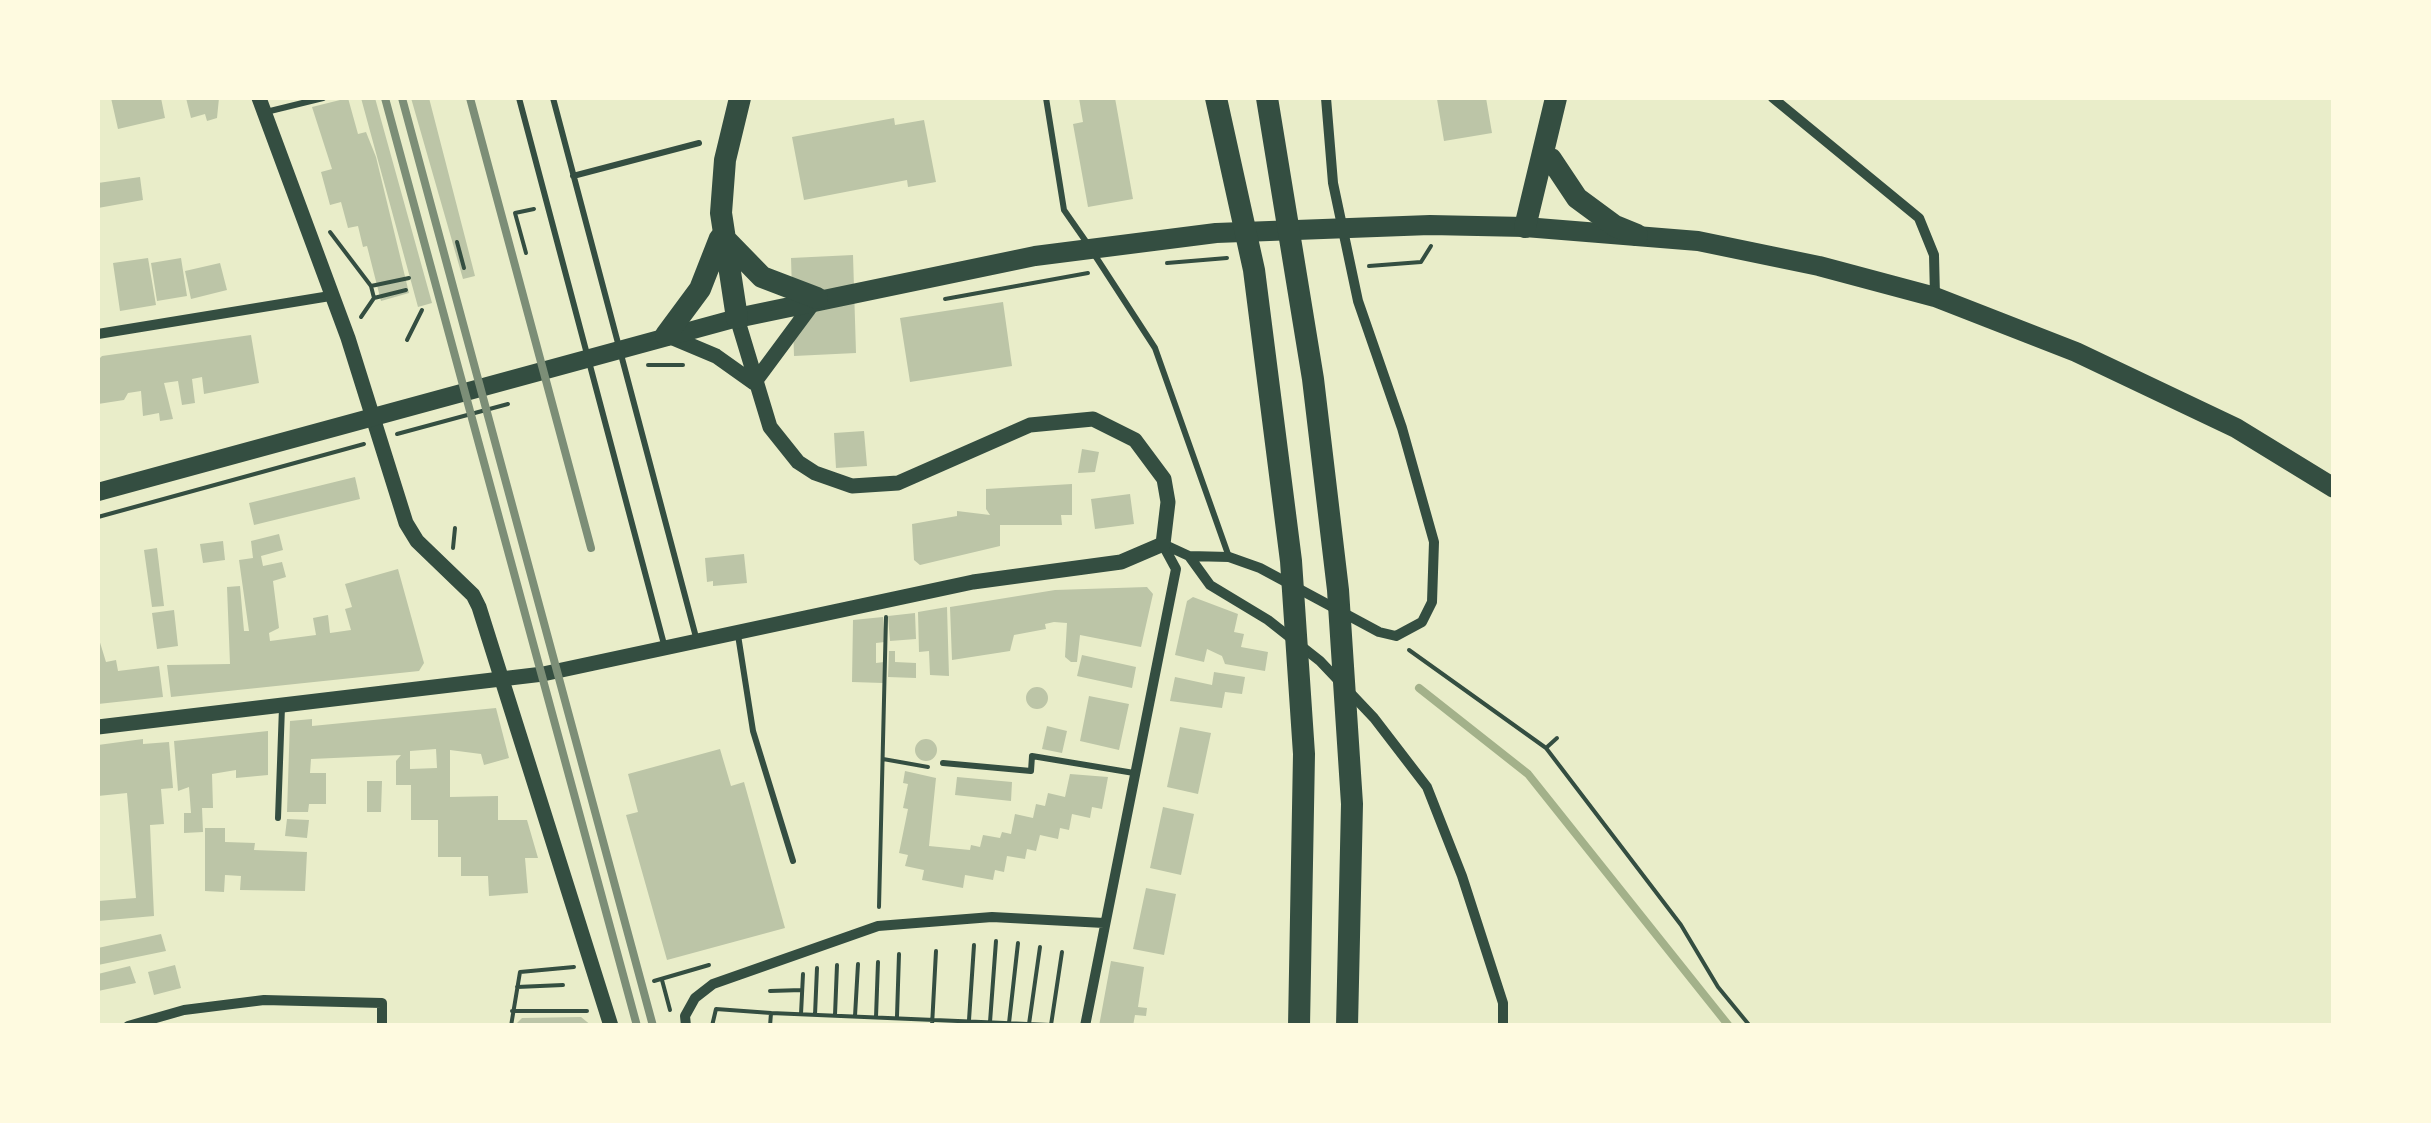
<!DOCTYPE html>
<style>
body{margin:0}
#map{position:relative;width:2431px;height:1123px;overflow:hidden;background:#e9edc9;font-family:Helvetica,sans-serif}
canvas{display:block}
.frame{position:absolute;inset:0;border:100px solid #fefae0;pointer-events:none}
</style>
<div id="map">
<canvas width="2431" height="1123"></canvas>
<div class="frame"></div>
</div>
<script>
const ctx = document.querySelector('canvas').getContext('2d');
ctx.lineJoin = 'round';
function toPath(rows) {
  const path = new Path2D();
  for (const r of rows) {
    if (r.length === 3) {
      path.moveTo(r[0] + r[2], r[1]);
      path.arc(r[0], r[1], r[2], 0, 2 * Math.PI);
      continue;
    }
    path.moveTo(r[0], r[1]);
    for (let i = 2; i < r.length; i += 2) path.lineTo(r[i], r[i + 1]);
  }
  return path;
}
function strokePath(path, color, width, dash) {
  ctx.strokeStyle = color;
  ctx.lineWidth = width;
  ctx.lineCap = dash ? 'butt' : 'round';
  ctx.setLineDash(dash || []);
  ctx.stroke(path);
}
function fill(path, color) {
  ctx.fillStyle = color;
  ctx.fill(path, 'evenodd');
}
const stream = toPath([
 [1419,688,1528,774,1729,1026]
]);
const building = toPath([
 [111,98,161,98,165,118,118,129],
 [186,98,219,98,217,118,207,121,205,114,191,118],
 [348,98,358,134,366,132,376,157,409,293,381,301,367,246,363,247,358,226,348,228,341,202,330,205,321,172,332,169,312,107],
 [361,98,375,98,432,303,418,307],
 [411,98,429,98,475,276,463,279],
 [1079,98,1115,98,1133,199,1088,207,1073,124,1083,122],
 [1446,98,1486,98,1492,133,1444,141,1437,99],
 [894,118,895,125,924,120,936,182,908,187,907,180,804,200,792,137],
 [140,177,143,200,98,208,98,183],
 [853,255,856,353,794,356,791,258],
 [148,258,156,305,120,311,113,263],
 [181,258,187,296,157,301,151,263],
 [220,263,227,290,191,299,185,271],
 [1003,302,1012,366,910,382,900,318],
 [251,335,259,383,204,394,202,377,192,379,195,403,182,405,178,381,164,383,173,419,160,421,159,413,143,416,141,391,128,393,124,400,98,404,98,360,102,356],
 [864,431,867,466,836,468,834,433],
 [1082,449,1099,452,1095,472,1078,473],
 [355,477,360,499,254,525,249,503],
 [1072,484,1072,515,1061,515,1062,525,1000,525,1000,546,920,565,914,560,912,524,957,516,957,511,990,515,986,509,986,489],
 [1130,494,1134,524,1095,529,1091,499],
 [279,534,283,550,261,556,263,566,282,562,286,577,273,581,279,628,269,633,270,641,316,635,313,618,328,615,330,633,351,630,345,609,352,607,345,584,398,569,424,663,419,671,171,697,167,665,230,664,227,587,240,586,244,631,249,631,239,560,253,558,251,541],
 [223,541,225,560,203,563,200,544],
 [157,548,164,606,152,607,144,550],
 [744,554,747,583,713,586,713,581,707,582,705,558],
 [1147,587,1153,594,1141,647,1080,635,1077,662,1071,662,1065,657,1067,623,1054,622,1045,624,1046,629,1014,635,1010,651,952,660,950,607,1055,590],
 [1193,597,1238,614,1234,632,1244,634,1241,647,1268,652,1265,671,1225,664,1222,656,1207,649,1204,662,1175,655,1187,601],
 [947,607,949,676,930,675,929,651,919,652,918,612],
 [174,610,178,646,157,649,152,613],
 [915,613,916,639,890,641,888,616],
 [883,617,885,642,876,643,876,663,884,662,883,683,852,682,853,620],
 [98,636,106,662,116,660,118,671,159,666,163,697,98,704],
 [889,651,895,651,895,662,916,663,916,678,888,677],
 [1082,655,1136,667,1132,688,1077,676],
 [1214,672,1245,677,1242,694,1225,692,1222,708,1170,701,1175,677,1212,685],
 [1037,698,11],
 [1089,696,1129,704,1119,750,1080,741],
 [496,708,509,758,484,765,481,754,450,750,450,797,498,796,498,820,527,820,538,858,525,858,528,893,489,896,488,876,461,876,461,857,438,857,438,820,411,820,411,785,396,785,396,761,401,755,311,759,310,773,326,773,326,804,309,804,308,812,287,812,290,721,312,719,312,726],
 [436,749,437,768,410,769,410,751],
 [1047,726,1067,731,1062,753,1042,749],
 [1180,727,1211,733,1198,794,1167,787],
 [268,731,268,775,236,778,236,770,212,774,213,808,202,808,203,832,184,833,184,813,191,813,189,787,178,791,174,741],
 [143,739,143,744,169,742,173,788,161,789,164,824,150,825,154,916,98,921,98,901,136,898,127,793,98,796,98,745],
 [926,750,11],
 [720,749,731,786,744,782,785,928,667,960,626,815,638,812,628,774],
 [905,771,936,778,929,846,970,850,971,845,980,847,983,835,1000,838,1002,832,1011,834,1015,814,1033,818,1036,804,1045,806,1048,793,1065,797,1070,774,1108,777,1102,809,1092,807,1090,818,1072,814,1069,830,1060,828,1058,839,1040,835,1036,851,1027,849,1025,859,1007,856,1004,872,995,870,993,880,965,875,963,888,922,880,924,870,905,866,908,855,899,853,908,809,903,808,908,784,903,783],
 [957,777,1012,782,1011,801,955,795],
 [367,781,382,781,381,812,367,812],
 [1163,807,1194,814,1181,875,1150,868],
 [287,819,309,820,307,838,285,836],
 [205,828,225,828,225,842,255,843,254,850,307,852,305,891,240,890,241,876,225,875,224,892,205,891],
 [1146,888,1176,894,1164,955,1133,949],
 [161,934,166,951,98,965,98,948],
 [1111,961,1144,967,1138,1007,1147,1008,1146,1016,1135,1015,1133,1026,1099,1026],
 [175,965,181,988,154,995,148,972],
 [130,966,136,983,98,991,98,974],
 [581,1017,592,1026,514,1026,522,1018]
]);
const path = toPath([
 [330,232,371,286,374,298],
 [457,242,464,268],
 [526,253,515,213,534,209],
 [1167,263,1227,258],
 [1369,266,1421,262,1431,246],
 [371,286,409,278],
 [945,299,1088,273],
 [361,317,374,298,406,290],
 [407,340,422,310],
 [648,365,683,365],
 [397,434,508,404],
 [98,517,364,444],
 [453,548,455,528],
 [1409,650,1546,748,1681,925,1718,987,1750,1026],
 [1546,748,1557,738],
 [883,759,928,767],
 [879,907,886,617],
 [662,980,670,1010],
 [654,981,709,965],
 [517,987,563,985],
 [770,991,802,990],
 [512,1011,587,1011],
 [771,1013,1051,1025,1062,952],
 [801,1014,803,974],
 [815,1015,817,968],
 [835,1015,837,965],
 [855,1016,858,964],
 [897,1016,899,954],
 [876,1017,878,962],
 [969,1020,974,945],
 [990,1022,996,941],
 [1009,1023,1018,943],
 [1029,1024,1040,947],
 [511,1026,520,972,574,967],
 [712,1026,716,1009,771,1013,770,1026],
 [932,1026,936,951]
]);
const service = toPath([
 [519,98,665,648],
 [553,98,697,641],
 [1046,98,1064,210,1087,243],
 [266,112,323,98],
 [573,176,699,143],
 [1094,254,1155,348,1229,557],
 [738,635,753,731,793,861],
 [943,763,1031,771,1032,756,1134,773],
 [278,818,282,707]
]);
const minor = toPath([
 [1773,98,1919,218,1934,255,1935,296],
 [98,334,330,296],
 [1163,544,1189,556,1229,557,1260,568,1379,632,1396,636,1422,622,1432,602,1434,542,1402,428,1358,301,1333,183,1326,98],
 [1189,556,1210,585,1268,620,1320,661,1374,718,1427,787,1462,876,1503,1003,1503,1026],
 [128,1026,184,1010,264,1000,382,1003,382,1026],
 [686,1026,685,1016,695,998,713,984,878,926,992,917,1104,923],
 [1085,1026,1176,569,1163,545]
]);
const tertiary = toPath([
 [259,98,348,338,406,523,417,541,473,595,479,607,611,1026],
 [666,335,716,356,754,383],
 [754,383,814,302],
 [98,727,543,674,973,582,1121,562,1163,544,1168,502,1164,479,1135,440,1093,419,1030,425,898,483,852,486,815,473,798,462,770,427,737,318]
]);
const secondary = toPath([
 [98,492,737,318]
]);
const primary = toPath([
 [737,318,1035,256,1216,233,1430,225,1525,227,1698,241,1819,266,1935,297,2076,352,2236,428,2334,488]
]);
const trunk = toPath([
 [1216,98,1254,270,1291,561,1304,754,1299,1026],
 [1267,98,1313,379,1338,590,1352,804,1347,1026],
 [1551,159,1577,198,1615,226,1637,235],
 [1525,227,1556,98],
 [723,237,762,277,817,298],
 [737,318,721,213,725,160,740,98],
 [666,335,700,289,720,238]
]);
const rail = toPath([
 [385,98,637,1026],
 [402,98,653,1026],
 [470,98,591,548]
]);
strokePath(stream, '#a3b18a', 8);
fill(building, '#bcc5a7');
strokePath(path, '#344e41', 4);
strokePath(service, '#344e41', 6);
strokePath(minor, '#344e41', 10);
strokePath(tertiary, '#344e41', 15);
strokePath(secondary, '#344e41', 18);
strokePath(primary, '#344e41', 20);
strokePath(trunk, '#344e41', 22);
strokePath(rail, '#7c8e77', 8);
</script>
